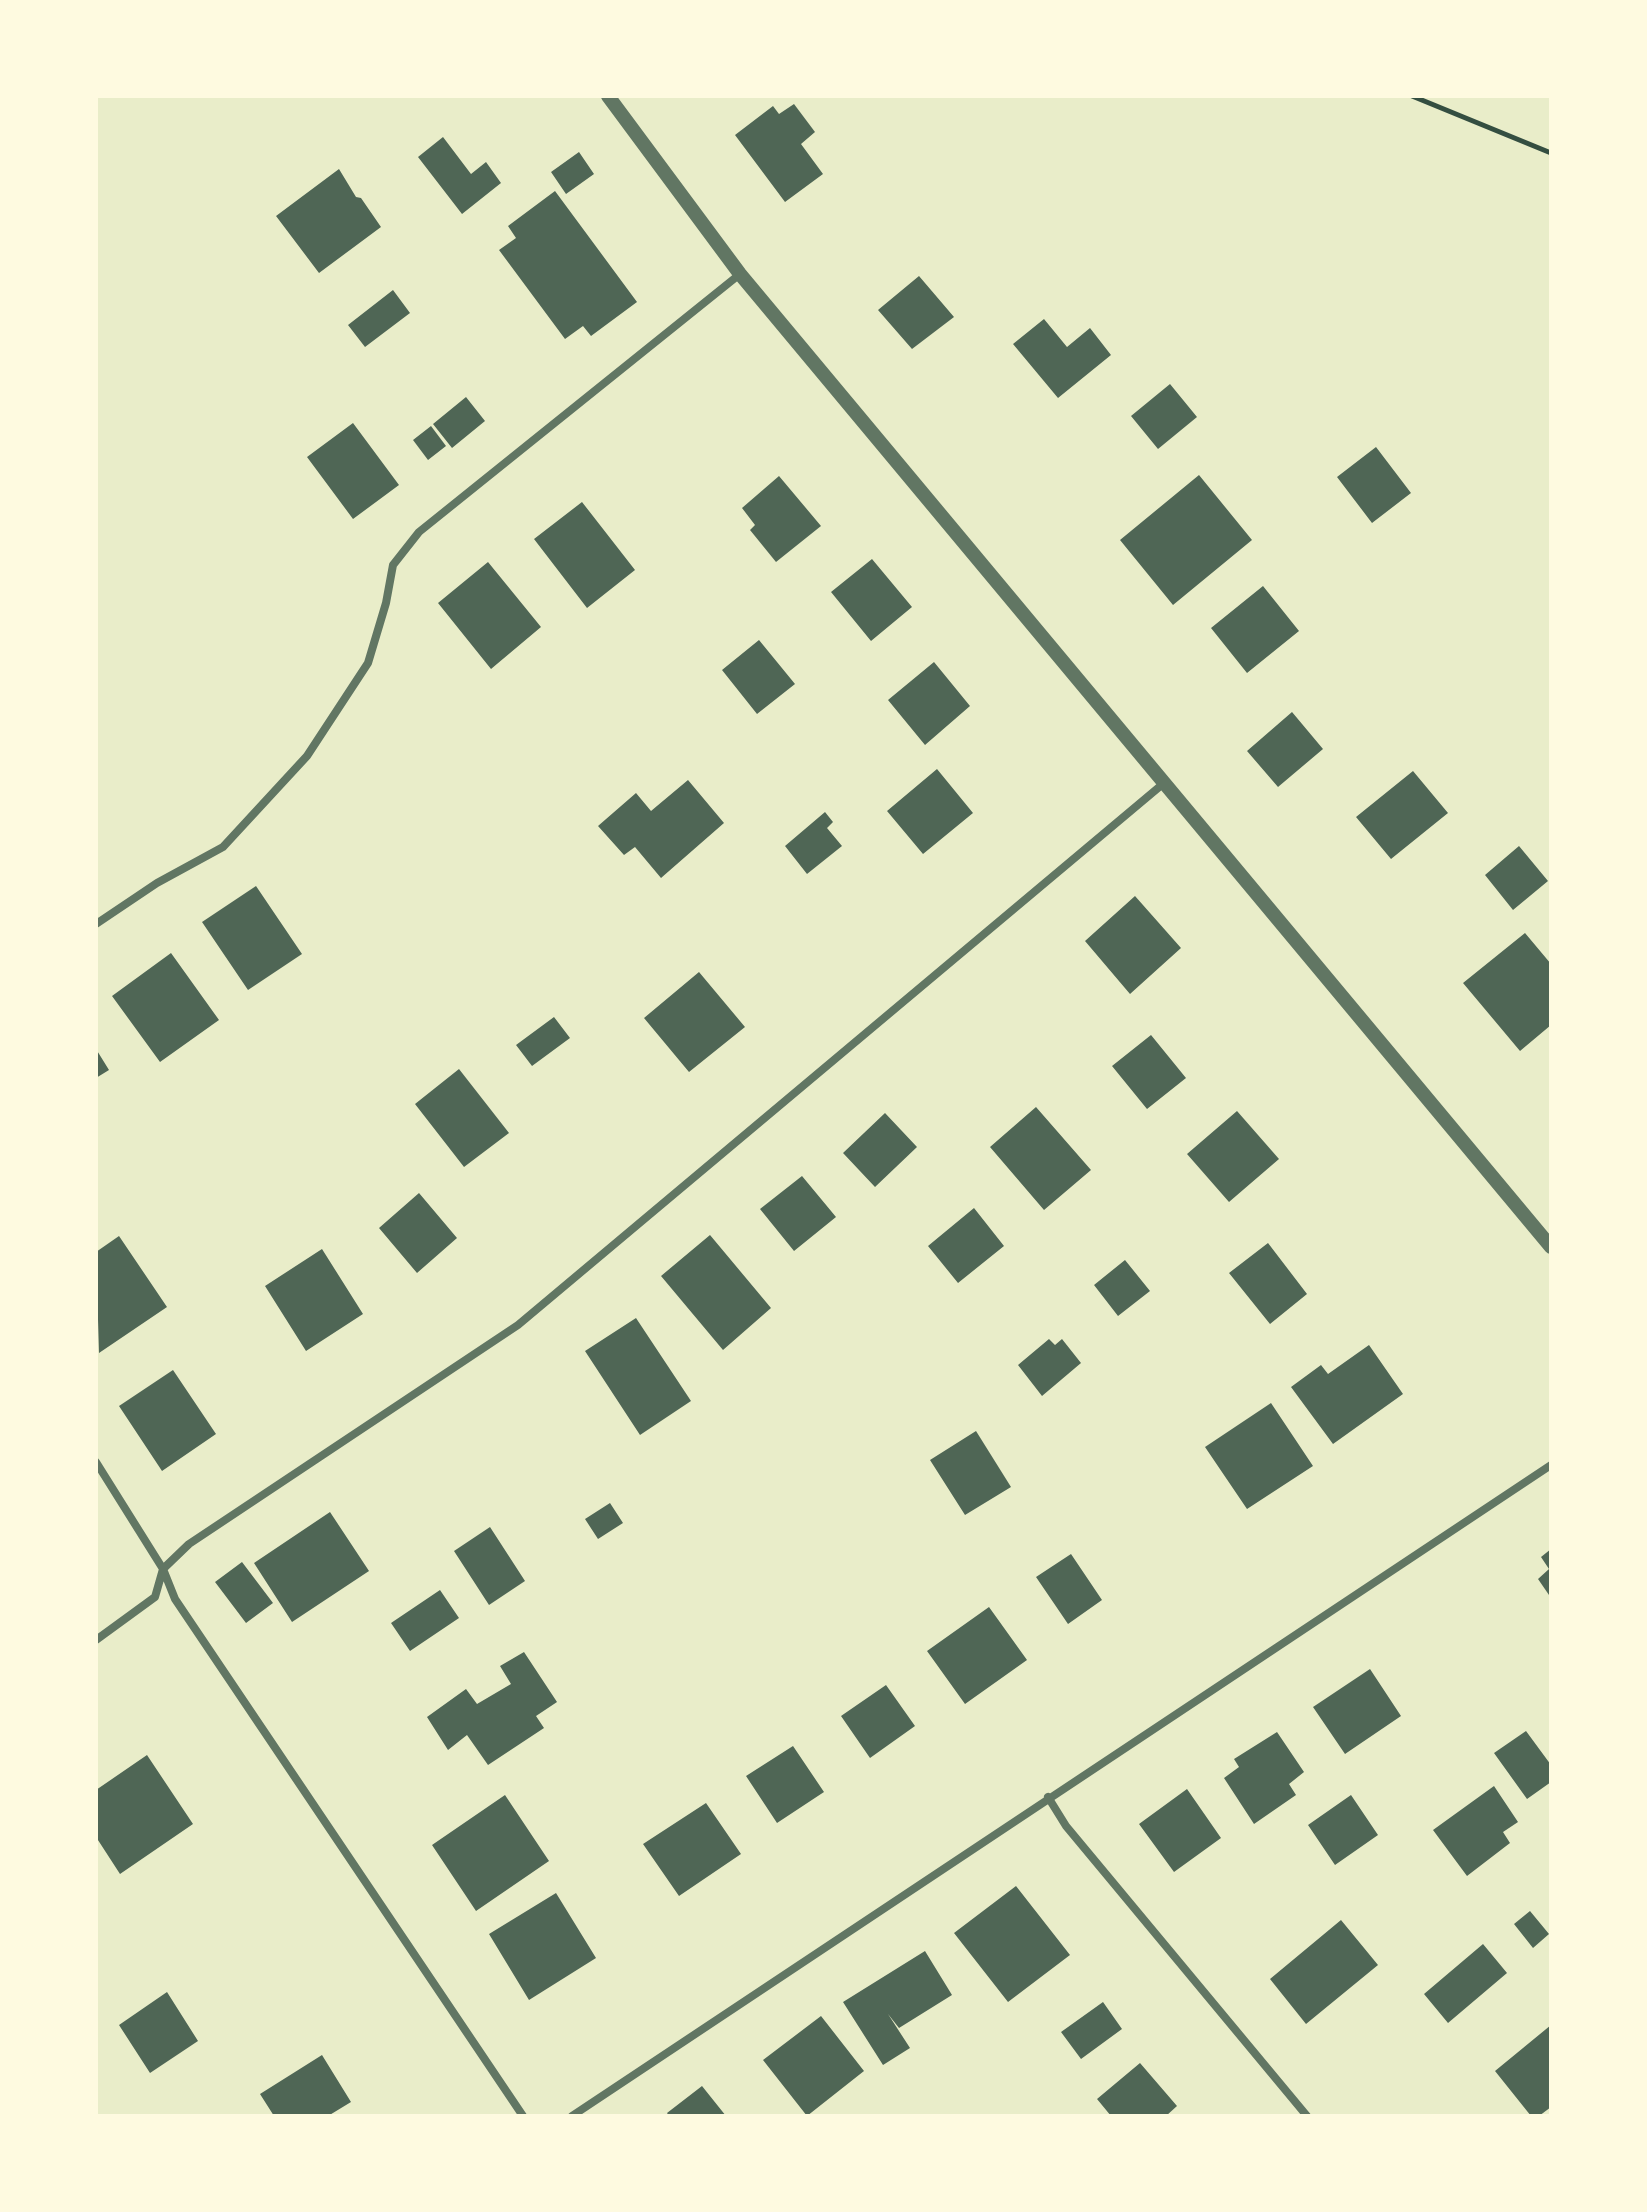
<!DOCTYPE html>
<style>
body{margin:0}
#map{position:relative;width:1647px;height:2212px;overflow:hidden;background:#e9edc9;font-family:"Zilla Slab",serif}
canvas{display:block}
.frame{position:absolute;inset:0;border:98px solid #fefae0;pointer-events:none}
</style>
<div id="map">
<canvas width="1647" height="2212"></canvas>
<div class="frame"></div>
</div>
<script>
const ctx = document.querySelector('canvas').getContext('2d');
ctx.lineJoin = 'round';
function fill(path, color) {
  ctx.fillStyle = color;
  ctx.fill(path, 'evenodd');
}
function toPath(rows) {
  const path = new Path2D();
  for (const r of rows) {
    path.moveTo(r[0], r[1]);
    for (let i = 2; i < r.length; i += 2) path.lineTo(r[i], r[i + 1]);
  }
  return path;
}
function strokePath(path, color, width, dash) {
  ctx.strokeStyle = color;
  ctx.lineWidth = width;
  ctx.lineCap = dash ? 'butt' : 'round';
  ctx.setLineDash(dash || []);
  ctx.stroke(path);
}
const building = toPath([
 [794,104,815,132,801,144,823,174,785,202,735,135,773,106,779,114],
 [443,137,471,174,486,162,501,183,462,214,418,157],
 [579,152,594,174,566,194,551,172],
 [339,169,356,197,361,198,381,227,319,273,276,216],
 [555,191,637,302,591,336,583,326,565,339,499,250,516,238,508,226],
 [919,276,954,317,912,349,878,310],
 [393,290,410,313,365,347,348,325],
 [1044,319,1067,347,1090,328,1111,355,1058,398,1013,344],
 [1170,384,1197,417,1158,449,1131,416],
 [466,397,485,421,452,448,433,424],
 [353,423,399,485,353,519,307,457],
 [431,426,446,446,428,460,413,440],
 [1376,447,1411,493,1372,523,1337,477],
 [1199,475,1252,540,1173,605,1120,540],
 [779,476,821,526,776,562,750,530,755,525,742,508],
 [582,502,635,570,587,608,534,539],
 [872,559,912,607,871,641,831,592],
 [488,562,541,627,491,669,438,603],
 [1263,586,1299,631,1247,673,1211,628],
 [759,640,795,684,757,714,722,670],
 [934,662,970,706,925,745,888,700],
 [1292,712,1323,749,1278,787,1247,751],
 [937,769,973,813,923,854,887,811],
 [1413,771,1448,813,1391,859,1356,817],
 [688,780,724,823,661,878,635,847,624,855,598,826,636,793,651,811],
 [825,812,833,822,827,828,842,846,807,874,785,846],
 [1519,846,1548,881,1513,910,1485,875],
 [256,886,302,954,248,990,202,922],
 [1135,896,1181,948,1130,994,1085,941],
 [1525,933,1551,964,1551,1025,1520,1051,1463,983],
 [171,953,219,1020,160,1062,112,996],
 [699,972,745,1027,689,1072,644,1018],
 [554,1017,570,1038,532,1066,516,1045],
 [1151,1035,1186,1078,1147,1109,1112,1066],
 [96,1049,109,1070,96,1078],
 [459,1069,509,1133,464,1167,415,1104],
 [1036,1107,1091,1170,1044,1210,990,1147],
 [1237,1111,1279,1159,1229,1202,1187,1154],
 [885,1113,917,1147,875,1187,843,1153],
 [802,1176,836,1217,794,1251,760,1209],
 [419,1193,457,1238,417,1273,379,1228],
 [974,1208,1004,1246,958,1283,928,1246],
 [710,1235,771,1308,723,1350,661,1276],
 [119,1236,167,1307,99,1353,96,1252],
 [1268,1243,1307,1294,1270,1324,1229,1273],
 [322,1249,363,1314,306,1351,265,1286],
 [1125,1260,1150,1291,1118,1316,1094,1285],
 [636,1318,691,1401,640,1435,585,1351],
 [1049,1339,1055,1345,1062,1339,1081,1363,1042,1396,1018,1365],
 [1369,1345,1403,1394,1333,1444,1291,1387,1321,1365,1328,1374],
 [173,1370,216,1434,162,1471,119,1406],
 [1271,1403,1313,1466,1247,1509,1205,1447],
 [976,1431,1011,1487,965,1515,930,1460],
 [610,1503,623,1523,598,1539,585,1519],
 [330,1512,369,1571,292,1622,254,1563],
 [490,1527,525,1581,489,1605,454,1551],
 [1551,1549,1551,1593,1549,1595,1538,1579,1549,1569,1541,1557],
 [1071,1554,1102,1600,1068,1624,1036,1577],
 [242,1562,273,1603,246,1623,215,1582],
 [440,1590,459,1618,410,1651,391,1623],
 [989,1607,1027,1660,965,1704,927,1651],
 [524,1652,557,1702,536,1716,544,1728,488,1765,467,1735,448,1750,427,1717,466,1689,477,1704,511,1684,500,1666],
 [1370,1669,1401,1716,1345,1754,1313,1707],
 [886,1685,915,1726,870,1758,841,1716],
 [1526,1731,1551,1765,1551,1782,1527,1799,1494,1753],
 [1277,1732,1304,1772,1289,1784,1296,1795,1254,1824,1224,1778,1239,1767,1234,1759],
 [793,1746,824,1792,777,1823,746,1776],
 [147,1755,193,1824,120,1874,96,1837,96,1790],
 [1494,1786,1518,1822,1503,1832,1510,1843,1467,1876,1433,1830],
 [1187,1789,1221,1838,1174,1872,1139,1824],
 [505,1795,549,1861,476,1911,432,1845],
 [1351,1795,1378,1835,1335,1865,1308,1825],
 [706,1803,741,1854,679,1896,643,1844],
 [1016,1886,1070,1955,1008,2002,954,1933],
 [556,1893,596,1958,529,2000,489,1934],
 [1530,1911,1549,1934,1533,1948,1514,1924],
 [1341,1920,1378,1965,1306,2024,1270,1979],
 [1483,1944,1507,1973,1448,2023,1424,1994],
 [925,1951,952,1995,899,2028,888,2014,910,2048,883,2065,843,2002],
 [167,1992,198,2041,150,2073,119,2025],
 [1103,2002,1122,2029,1081,2059,1061,2032],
 [821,2016,864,2071,807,2116,763,2060],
 [1551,2025,1551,2107,1539,2116,1531,2116,1495,2071],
 [322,2055,351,2102,328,2116,274,2116,260,2094],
 [1140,2063,1177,2106,1166,2116,1111,2116,1097,2099],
 [702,2086,726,2116,669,2116,667,2113]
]);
const path = toPath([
 [1412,96,1551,153]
]);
const minor = toPath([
 [96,924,157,883,223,847,307,756,368,663,386,603,393,565,419,532,740,274],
 [96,1462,163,1569,175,1599,523,2116],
 [96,1640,155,1597,163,1569,189,1544,518,1325,1164,783],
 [1048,1797,1066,1826,1307,2116],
 [572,2116,1551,1465]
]);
const tertiary = toPath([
 [608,96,740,274,1551,1247]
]);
fill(building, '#4f6655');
strokePath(path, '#344e41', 5);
strokePath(minor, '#617663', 8);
strokePath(tertiary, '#617663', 14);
</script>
